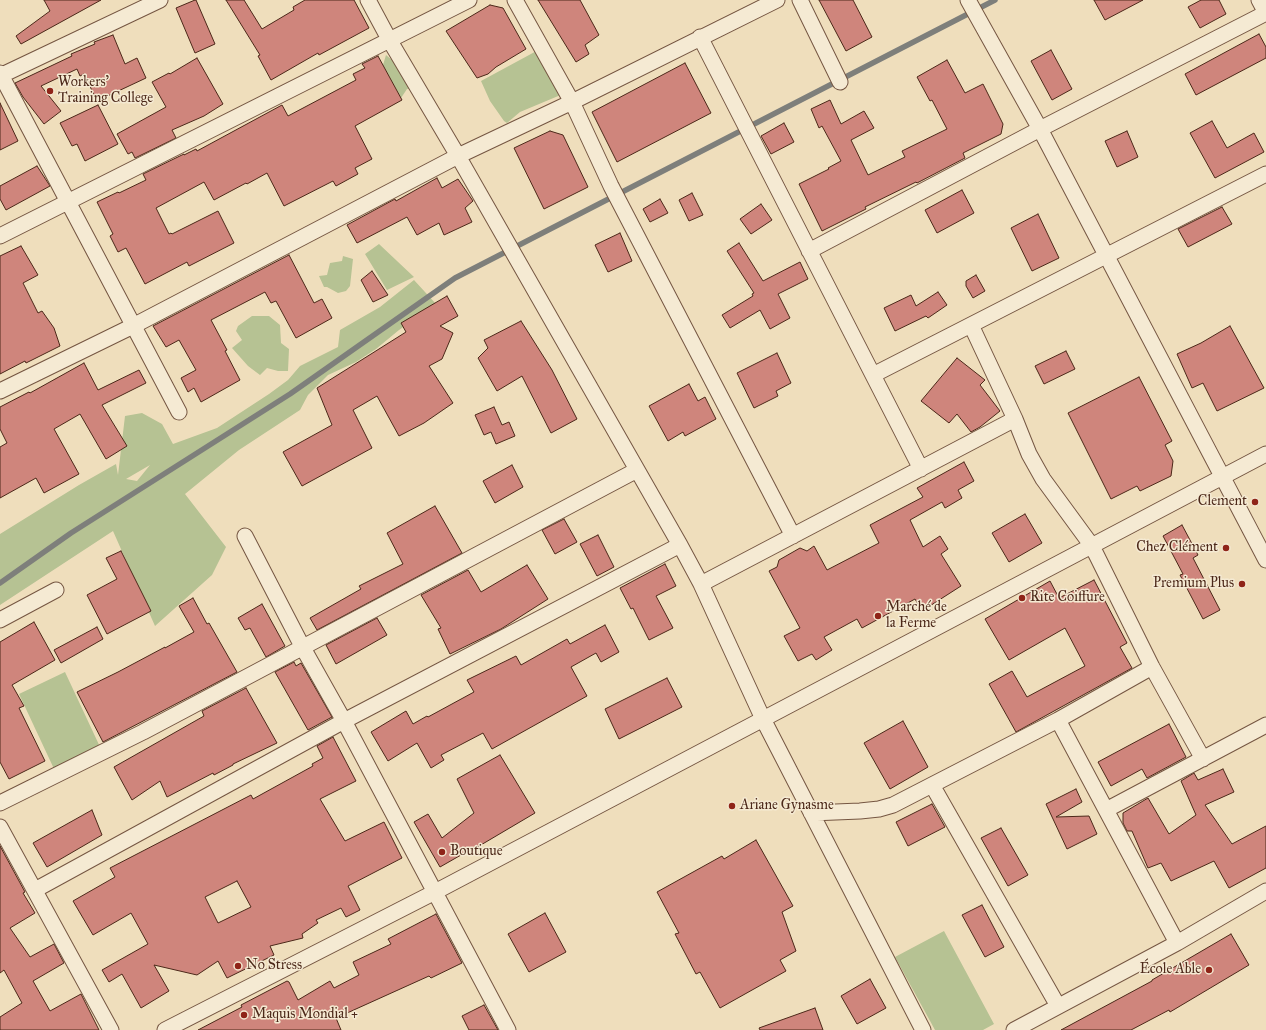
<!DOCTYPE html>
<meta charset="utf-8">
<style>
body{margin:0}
canvas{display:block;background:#efdebc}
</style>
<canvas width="1266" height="1030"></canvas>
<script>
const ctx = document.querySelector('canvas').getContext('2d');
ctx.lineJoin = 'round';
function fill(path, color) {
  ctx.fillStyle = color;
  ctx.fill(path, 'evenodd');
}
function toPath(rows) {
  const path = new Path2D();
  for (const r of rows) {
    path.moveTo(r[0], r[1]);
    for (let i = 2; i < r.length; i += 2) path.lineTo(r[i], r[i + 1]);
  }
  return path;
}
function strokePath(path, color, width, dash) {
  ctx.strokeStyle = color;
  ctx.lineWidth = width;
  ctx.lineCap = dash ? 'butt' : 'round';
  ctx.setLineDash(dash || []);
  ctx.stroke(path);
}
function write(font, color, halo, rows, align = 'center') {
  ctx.font = font + ' "IM FELL Great Primer",serif';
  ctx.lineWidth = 3;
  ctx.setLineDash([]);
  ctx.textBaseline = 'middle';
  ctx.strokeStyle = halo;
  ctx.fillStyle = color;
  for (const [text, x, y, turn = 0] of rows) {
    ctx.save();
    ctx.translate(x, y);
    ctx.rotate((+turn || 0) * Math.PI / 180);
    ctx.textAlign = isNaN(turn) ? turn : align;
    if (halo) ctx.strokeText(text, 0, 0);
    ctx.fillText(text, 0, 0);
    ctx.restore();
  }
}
const green = toPath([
 [542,48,563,94,520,112,507,123,504,121,490,101,481,81],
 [386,55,392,60,413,88,407,89,401,98,383,65],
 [379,244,414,277,387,290,365,254],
 [343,256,353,259,350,286,346,291,338,293,327,287,324,287,319,276,327,275,330,263,342,261],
 [414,280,436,304,399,330,376,349,356,362,328,375,308,395,300,410,239,450,185,494,226,547,212,575,155,626,113,531,0,605,0,534,79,485,116,464,118,475,125,416,142,413,162,424,173,444,217,428,269,394,288,380,300,366,338,347,340,330,380,307],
 [150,465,137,481,126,479],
 [252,316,269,316,280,325,281,343,289,349,288,371,278,371,267,368,260,375,248,366,232,348,242,340,236,331,238,326],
 [65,672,101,749,55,771,19,694],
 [944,931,994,1024,983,1030,935,1030,895,957]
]);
const stream = toPath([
 [0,583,71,533,290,394,455,278,995,0]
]);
const building = toPath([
 [44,0,101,0,21,44,16,36,50,11,44,0],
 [195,0,196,0,215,44,195,53,176,8,195,0],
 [226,0,244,0,262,29,294,10,293,7,305,0,354,0,369,28,319,55,318,53,271,80,258,56,260,55,226,0],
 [538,0,580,0,599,35,585,45,589,54,576,62,538,0],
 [819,0,853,0,872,37,846,51,819,0],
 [1094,0,1143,0,1105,20,1094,0],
 [1201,0,1219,0,1226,14,1200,28,1188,7,1201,0],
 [490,5,503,8,526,49,496,67,488,74,477,78,446,31,490,5],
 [1259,34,1266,47,1266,58,1196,95,1185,74,1259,34],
 [113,35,125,64,137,58,146,78,97,101,84,74,80,76,77,69,41,86,61,111,44,124,23,97,15,83,72,56,71,54,95,44,94,42,113,35],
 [1051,50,1072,89,1052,100,1031,61,1051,50],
 [378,56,402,100,355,126,372,159,355,168,358,174,336,186,333,181,284,206,267,173,247,184,246,183,214,200,204,182,156,208,169,234,171,233,172,234,218,211,234,243,189,266,187,262,145,284,126,248,118,252,110,236,113,234,97,202,118,192,119,193,146,180,143,174,184,154,184,155,196,149,197,151,282,105,288,116,356,80,353,74,365,68,362,64,378,56],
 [197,58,223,104,204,116,172,130,176,138,135,158,132,152,128,154,117,134,166,107,152,82,169,73,170,74,197,58],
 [947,60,965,93,983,84,1003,124,1001,134,963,153,965,158,917,183,916,182,865,207,866,209,822,231,799,184,829,169,828,168,841,161,822,126,819,128,811,109,830,100,841,124,864,111,874,128,851,140,868,175,905,157,902,151,947,129,932,100,930,101,917,77,947,60],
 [685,63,711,113,617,162,592,112,685,63],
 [0,103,18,141,0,150,0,103],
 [98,105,118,144,85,161,77,144,72,146,60,123,98,105],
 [1212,121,1227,148,1254,133,1264,152,1215,178,1190,133,1212,121],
 [784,123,794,142,771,154,761,136,784,123],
 [550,131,563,135,588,187,544,209,514,148,550,131],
 [1127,131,1138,157,1117,167,1105,141,1127,131],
 [37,166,50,186,6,210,0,199,0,186,37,166],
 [437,178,442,188,458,179,473,201,465,208,472,222,444,235,439,223,417,235,407,217,357,243,347,225,395,199,396,201,437,178],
 [962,190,974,213,937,233,925,210,962,190],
 [692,193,703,215,689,221,679,200,692,193],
 [660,199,668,213,650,222,643,209,660,199],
 [761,204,772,220,751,234,740,219,761,204],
 [1222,207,1232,224,1188,247,1178,229,1222,207],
 [1038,214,1059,258,1032,271,1011,228,1038,214],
 [620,233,632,261,608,272,595,245,620,233],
 [739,243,763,281,800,262,808,279,778,294,790,318,770,329,760,310,730,328,722,315,753,296,752,294,754,293,727,251,739,243],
 [21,246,38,275,23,283,38,313,42,311,54,328,60,346,26,363,25,361,0,374,0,256,21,246],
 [289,255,314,303,322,299,332,318,296,338,276,301,271,303,265,292,211,320,227,350,225,351,240,380,201,402,194,388,188,392,181,378,196,370,179,340,166,347,153,326,289,255],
 [372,271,388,295,373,302,361,280,372,271],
 [976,275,985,291,973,298,966,286,966,281,976,275],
 [938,292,947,305,928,318,926,316,895,331,884,308,911,295,916,306,938,292],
 [447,296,458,316,440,326,453,333,442,359,429,366,453,403,424,423,399,436,377,396,353,410,372,448,302,486,283,452,332,425,317,388,406,332,401,323,447,296],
 [521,321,552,370,577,419,551,433,522,376,497,391,478,358,488,348,484,340,521,321],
 [1230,326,1264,388,1217,411,1203,383,1192,388,1177,354,1201,343,1230,326],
 [1066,351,1075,369,1044,384,1035,366,1066,351],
 [777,353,791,383,776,391,778,396,754,408,737,373,777,353],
 [957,358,985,380,980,385,1000,411,980,427,971,432,957,414,949,423,921,401,957,358],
 [84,363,98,390,139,370,146,383,102,405,127,446,106,459,80,414,54,429,79,474,44,493,36,478,0,498,0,447,7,443,0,429,0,407,29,392,30,393,84,363],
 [1139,377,1172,441,1165,445,1173,461,1171,476,1140,491,1137,486,1111,499,1068,413,1139,377],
 [689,384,698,401,705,397,716,419,685,436,683,432,668,441,649,406,689,384],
 [494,407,502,425,509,422,515,436,496,444,491,432,484,435,475,415,494,407],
 [964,462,974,481,958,490,962,498,945,508,942,502,910,520,923,547,940,536,948,549,941,554,961,586,922,611,915,599,862,628,857,619,824,637,832,650,816,660,812,654,798,661,784,636,800,628,769,571,777,567,779,560,800,548,807,551,814,546,827,570,879,543,870,525,923,497,917,488,964,462],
 [512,465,523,487,495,503,483,481,512,465],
 [435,506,462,553,317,630,310,618,361,589,359,586,403,564,387,533,435,506],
 [1025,514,1042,543,1009,562,992,533,1025,514],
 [564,519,577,542,555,554,542,530,564,519],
 [1182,525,1198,555,1193,558,1220,610,1203,619,1180,575,1183,574,1163,536,1182,525],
 [598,535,614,567,597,576,580,544,598,535],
 [121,551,151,611,107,634,87,595,117,579,106,558,121,551],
 [665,564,676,586,656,596,673,628,649,640,633,608,631,609,620,588,665,564],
 [527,565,548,599,501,629,450,654,438,629,441,628,421,595,468,570,481,592,527,565],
 [1094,580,1127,643,1120,647,1132,668,1016,732,989,684,1012,671,1027,697,1085,666,1065,628,1009,660,985,619,1050,581,1059,598,1094,580],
 [193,598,207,624,209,623,237,672,103,742,77,692,118,672,165,647,165,648,194,632,179,606,193,598],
 [262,604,285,646,266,657,250,628,245,630,238,618,262,604],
 [377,618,387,635,336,664,326,645,377,618],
 [34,622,55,660,12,685,24,706,19,708,45,761,9,779,0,762,0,642,34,622],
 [605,625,619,652,601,662,596,653,571,667,587,696,492,749,483,733,441,755,444,760,431,768,417,743,388,761,371,732,406,711,413,724,427,716,428,717,474,692,467,680,516,656,521,665,567,639,570,644,605,625],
 [97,627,103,639,61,663,54,650,97,627],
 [294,662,296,666,301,663,332,717,308,730,275,672,294,662],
 [667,678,682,707,619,739,605,709,667,678],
 [246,688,277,743,233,764,233,765,214,775,213,773,167,797,160,781,132,800,114,767,204,716,202,711,246,688],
 [903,721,928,767,890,789,864,743,903,721],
 [1169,724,1186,757,1147,778,1142,769,1111,786,1098,762,1169,724],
 [333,737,356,781,320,799,345,841,384,822,402,858,348,886,360,910,346,917,341,908,316,920,318,923,302,934,303,938,270,946,274,955,227,978,218,961,197,975,154,965,169,991,141,1008,122,974,109,982,102,970,148,944,131,913,93,935,73,901,115,877,110,868,251,795,253,799,313,766,312,764,323,758,317,746,333,737],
 [237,881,251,907,218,923,205,897,237,881],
 [500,755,535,813,469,852,468,851,440,867,414,822,428,814,442,838,474,813,457,779,500,755],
 [1223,769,1234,792,1205,805,1232,844,1266,826,1266,868,1229,888,1214,861,1171,881,1161,863,1148,868,1132,831,1127,831,1123,823,1123,813,1148,798,1169,834,1196,815,1181,781,1194,773,1198,780,1223,769],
 [1076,789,1082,802,1056,817,1089,816,1097,834,1067,849,1046,804,1076,789],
 [932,804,945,827,908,846,896,822,932,804],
 [92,810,102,835,47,867,33,843,92,810],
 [1001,828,1028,875,1008,886,981,838,1001,828],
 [756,840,793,906,782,912,796,951,780,960,786,971,720,1008,700,972,696,974,675,934,679,933,657,892,722,856,724,859,756,840],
 [0,846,25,892,23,893,35,913,10,928,30,957,54,944,64,963,33,981,50,1011,81,994,99,1030,0,1030,0,1017,22,1003,4,970,0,973,0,846],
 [982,905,1004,947,985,957,962,915,982,905],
 [545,913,566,952,529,972,508,934,545,913],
 [436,914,462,963,431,978,429,976,336,1018,341,1030,198,1030,242,1007,241,1005,287,981,289,982,298,1000,330,981,334,988,359,975,353,962,391,944,388,939,436,914],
 [1231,934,1249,965,1170,1012,1169,1010,1131,1030,1061,1030,1152,981,1152,980,1231,934],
 [870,979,886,1008,857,1024,841,996,870,979],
 [484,1005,498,1030,469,1030,462,1016,484,1005],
 [815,1008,823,1030,760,1030,759,1028,815,1008]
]);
const minor = toPath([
 [368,0,390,41,458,156,680,545,701,584,763,719,923,1030],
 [515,0,572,102,611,186,793,536],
 [800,0,840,82],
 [968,0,1040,129,1266,560],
 [1259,0,1266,13],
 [700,37,921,469],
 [0,73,179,412],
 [2,75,160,0],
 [0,236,469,0],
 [809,251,1040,129,1266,13],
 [971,325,1015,419,1029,454,1043,479,1092,546,1152,667,1203,759],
 [873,375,1266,174],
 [0,391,133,326,458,156,572,102,777,0],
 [245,536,303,648,344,721,508,1030],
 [701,584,1015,419],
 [0,620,56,590],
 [1058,720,1177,943],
 [932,785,1058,1006],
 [0,803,143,732,637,470],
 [1106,810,1266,725],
 [811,813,860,811,879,809,893,805,1058,720,1152,667],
 [0,827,111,1030],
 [35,890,344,721,680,545],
 [165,1030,435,892,1266,454],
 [1014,1030,1177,943,1266,891]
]);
const markers = [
 [50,91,4,"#8f2418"],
 [1255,502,4,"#8f2418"],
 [1226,548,4,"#8f2418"],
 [1242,584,4,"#8f2418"],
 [1022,598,4,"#8f2418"],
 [878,616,4,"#8f2418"],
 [732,806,4,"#8f2418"],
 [442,852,4,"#8f2418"],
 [238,966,4,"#8f2418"],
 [1209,970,4,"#8f2418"],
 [244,1015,4,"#8f2418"]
];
const poiNames = [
 ["Workers'",58,83],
 ["Training College",58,99],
 ["Clement",1247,502,"right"],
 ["Chez Clément",1218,548,"right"],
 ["Premium Plus",1234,584,"right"],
 ["Rite Coiffure",1030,598],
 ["Marché de",886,608],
 ["la Ferme",886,624],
 ["Ariane Gynasme",740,806],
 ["Boutique",450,852],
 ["No Stress",246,966],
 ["École Able",1201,970,"right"],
 ["Maquis Mondial +",252,1015]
];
fill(green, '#b6c293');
strokePath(stream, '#7e7f7b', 5.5);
fill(building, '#cf857c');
strokePath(building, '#4c2819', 1);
strokePath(minor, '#755642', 17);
strokePath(minor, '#f5ead3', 15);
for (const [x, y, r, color] of markers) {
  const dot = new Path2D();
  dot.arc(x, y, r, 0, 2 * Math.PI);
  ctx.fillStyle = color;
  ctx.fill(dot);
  strokePath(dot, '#f5ead3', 1.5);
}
write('14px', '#4c2819', '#f5ead3', poiNames, 'left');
</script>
